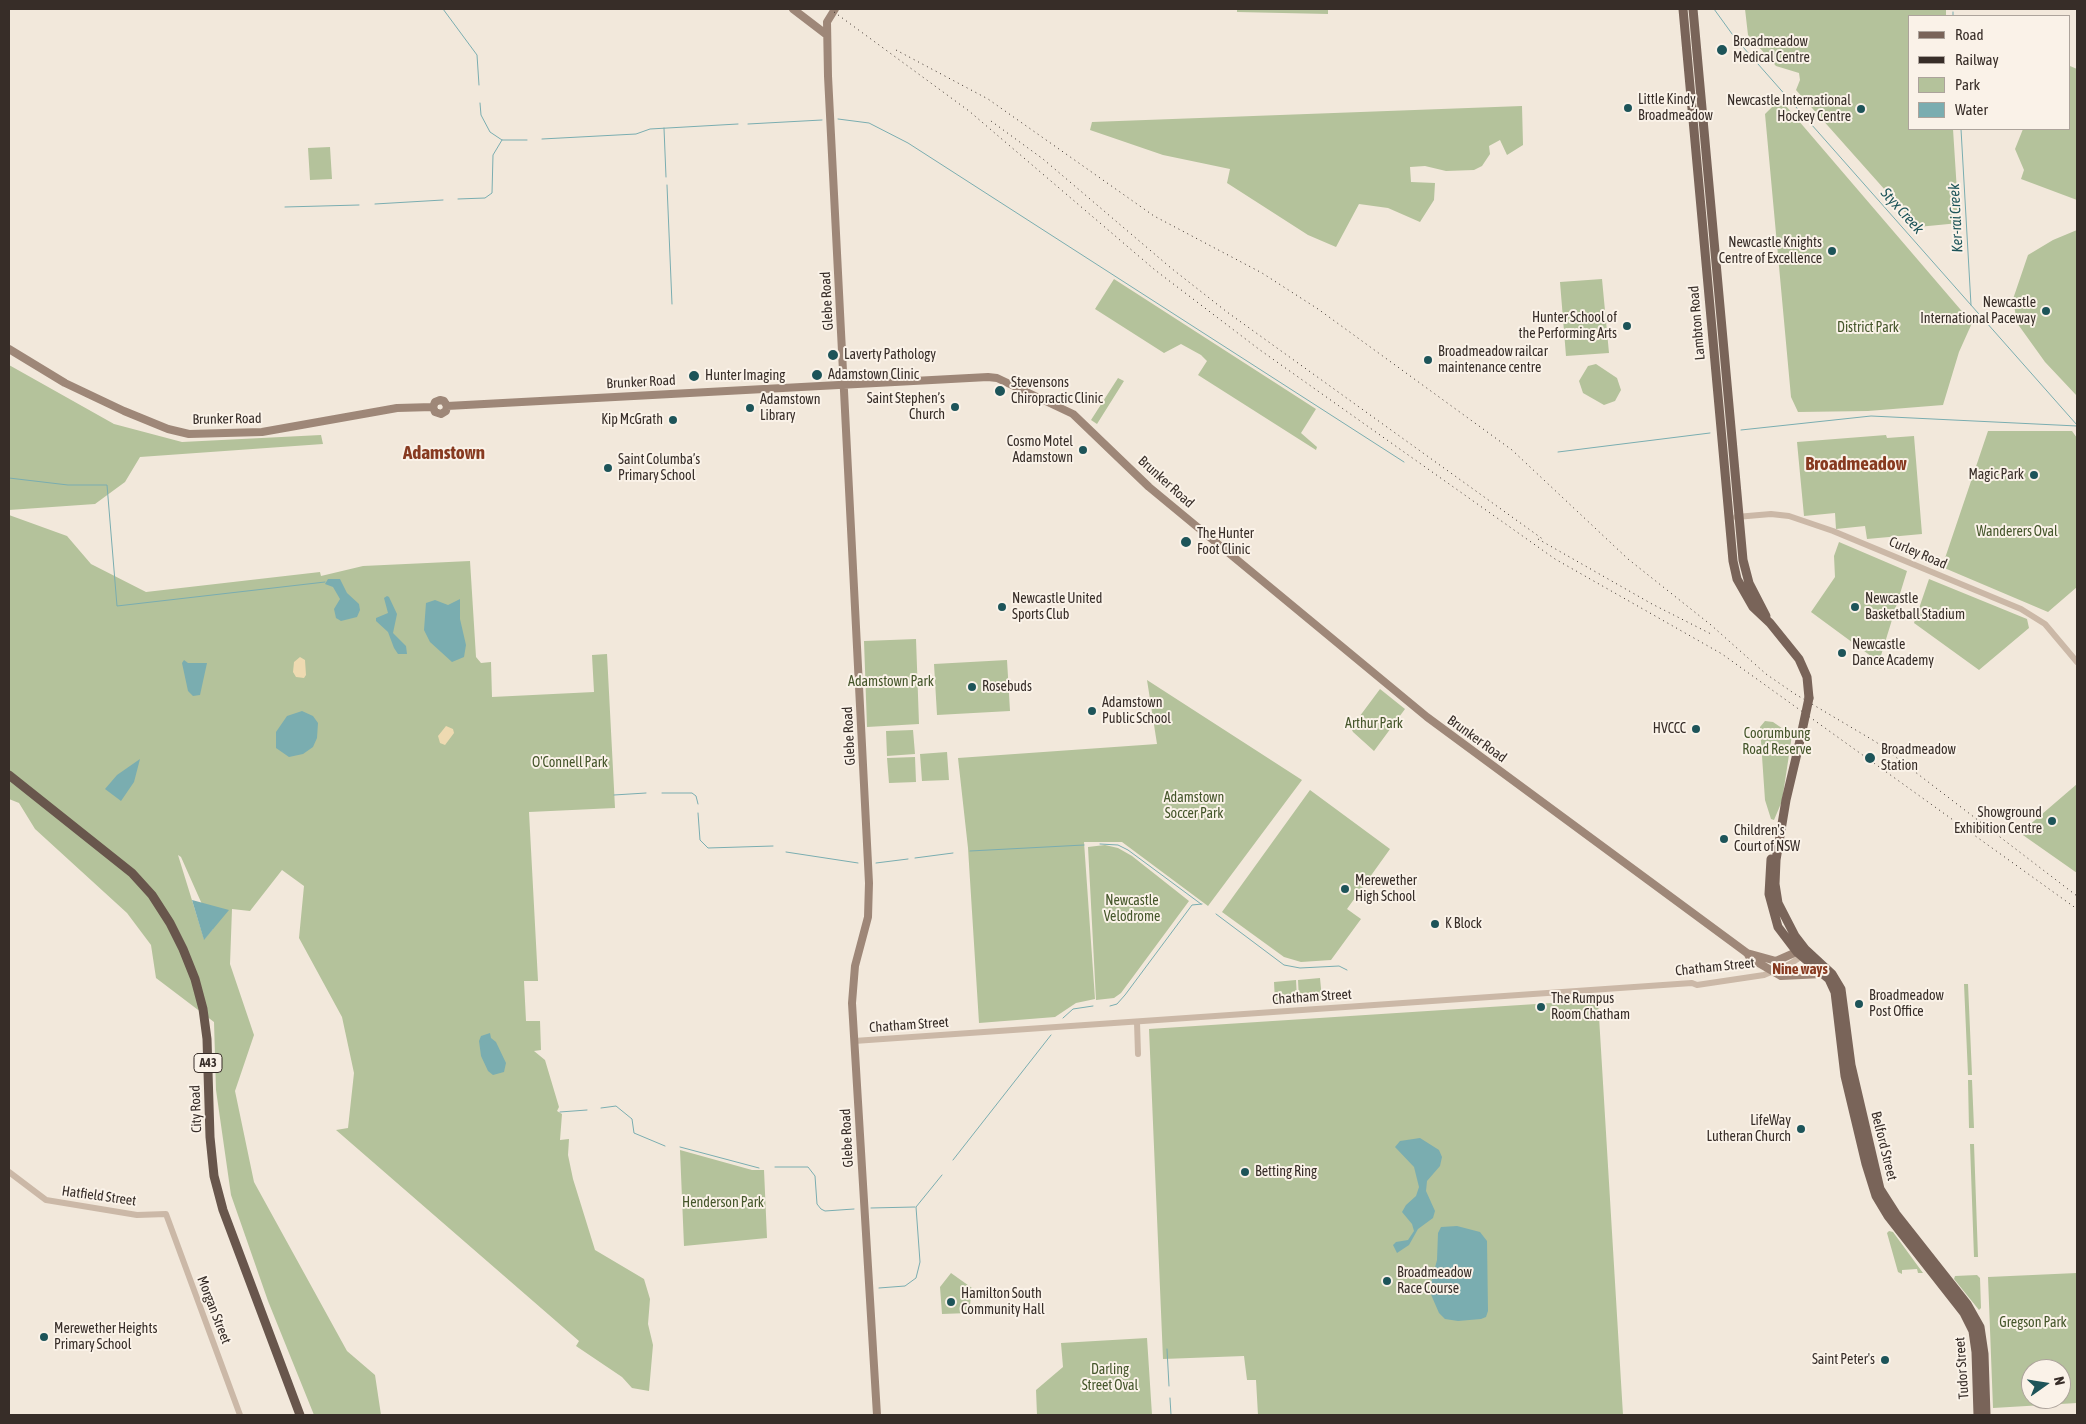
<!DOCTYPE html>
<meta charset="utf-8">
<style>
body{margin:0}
#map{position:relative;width:2086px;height:1424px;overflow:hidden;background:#f2e8db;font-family:"Asap Condensed",sans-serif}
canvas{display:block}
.frame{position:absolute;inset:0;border:10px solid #372d28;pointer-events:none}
.legend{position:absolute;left:1908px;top:15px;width:162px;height:115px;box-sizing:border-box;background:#faf2e8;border:1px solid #aca39b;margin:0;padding:6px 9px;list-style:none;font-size:15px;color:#372d28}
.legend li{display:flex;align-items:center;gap:10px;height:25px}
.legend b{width:25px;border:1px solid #aca39b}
.north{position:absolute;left:2021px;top:1359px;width:50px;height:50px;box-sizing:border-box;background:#faf2e8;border:1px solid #aca39b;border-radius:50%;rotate:77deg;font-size:14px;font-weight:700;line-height:20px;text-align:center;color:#372d28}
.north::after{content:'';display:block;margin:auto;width:18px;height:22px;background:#1d5459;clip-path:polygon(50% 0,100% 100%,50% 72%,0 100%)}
</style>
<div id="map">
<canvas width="2086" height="1424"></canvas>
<div class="frame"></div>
<ul class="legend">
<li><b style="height:6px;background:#796459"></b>Road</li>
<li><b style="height:6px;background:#372d28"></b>Railway</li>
<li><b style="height:14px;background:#b4c29b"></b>Park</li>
<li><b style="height:14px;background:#7aadb0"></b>Water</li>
</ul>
<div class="north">N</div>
</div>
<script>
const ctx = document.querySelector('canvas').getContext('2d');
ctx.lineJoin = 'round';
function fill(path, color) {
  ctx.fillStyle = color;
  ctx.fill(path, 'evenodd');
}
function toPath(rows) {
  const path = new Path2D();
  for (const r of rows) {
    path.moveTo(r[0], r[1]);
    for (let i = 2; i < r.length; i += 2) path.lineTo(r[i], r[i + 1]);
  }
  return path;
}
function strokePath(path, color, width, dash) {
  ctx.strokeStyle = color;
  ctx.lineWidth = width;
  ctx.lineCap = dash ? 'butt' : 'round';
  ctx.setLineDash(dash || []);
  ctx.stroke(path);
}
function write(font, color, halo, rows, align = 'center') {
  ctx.font = font + ' "Asap Condensed",sans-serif';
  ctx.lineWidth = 4;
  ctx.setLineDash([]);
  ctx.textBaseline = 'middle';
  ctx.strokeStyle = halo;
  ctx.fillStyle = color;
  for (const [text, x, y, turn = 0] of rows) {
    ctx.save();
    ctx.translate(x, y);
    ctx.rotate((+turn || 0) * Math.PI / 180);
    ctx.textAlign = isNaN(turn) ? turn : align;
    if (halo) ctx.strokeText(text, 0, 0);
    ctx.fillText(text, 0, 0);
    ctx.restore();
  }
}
const green = toPath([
 [1237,9,1328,9,1328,14,1237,12],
 [1745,9,1946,9,1946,16,1910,16,1910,129,1953,129,1959,223,1918,227,1796,90,1800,80,1799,73,1776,66,1748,35],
 [2070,66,2077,69,2077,200,2021,179,2024,170,2015,149,2023,129,2070,129],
 [1780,99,1972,323,1959,352,1943,405,1868,411,1798,412,1791,397,1765,114],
 [1522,106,1523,145,1507,155,1500,140,1489,146,1490,154,1482,166,1474,170,1446,171,1425,166,1410,167,1411,182,1435,183,1434,200,1420,222,1388,208,1359,204,1336,247,1308,235,1227,183,1230,169,1163,155,1090,130,1092,122],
 [330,147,332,179,310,180,308,148],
 [2077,230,2077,396,2045,362,2017,323,2013,299,2028,255,2053,240],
 [1114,279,1316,409,1301,433,1317,447,1316,450,1198,375,1207,361,1201,355,1181,344,1164,353,1095,309],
 [1602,279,1609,353,1566,356,1560,282],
 [1596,364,1617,378,1621,390,1615,401,1604,405,1583,393,1579,381,1588,366],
 [9,365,114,424,182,442,321,435,323,444,140,457,125,482,95,504,9,510],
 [1118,378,1124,381,1097,424,1091,420],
 [1988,431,2072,431,2077,438,2077,587,2048,612,1942,567],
 [1886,435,1887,438,1914,436,1922,534,1867,539,1865,526,1836,529,1835,513,1804,516,1797,442],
 [9,515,67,536,91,564,146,592,320,572,321,576,363,566,470,561,476,657,481,663,491,662,492,697,594,692,592,655,607,654,615,808,529,812,538,981,524,981,526,1021,540,1021,541,1050,534,1051,545,1060,559,1107,557,1111,562,1114,560,1140,569,1139,568,1155,573,1179,595,1250,644,1279,650,1299,648,1324,653,1345,649,1391,632,1388,622,1377,576,1346,579,1341,336,1130,348,1128,354,1073,342,1017,299,938,304,886,282,870,250,911,232,909,230,964,254,1035,235,1091,254,1182,347,1351,375,1375,381,1415,314,1415,268,1301,231,1195,216,1090,214,1022,156,978,151,945,127,913,35,829,19,803,9,799],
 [178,855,181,857,213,929,204,939],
 [1839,542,1907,571,1879,662,1811,612,1835,577,1834,556],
 [1929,579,2027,619,2029,628,1979,670,1914,623],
 [916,639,919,724,867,727,864,641],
 [1007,660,1010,711,937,715,934,664],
 [1147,680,1302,780,1208,906,1122,842,1084,842,1095,999,1076,1003,1055,1017,979,1023,968,848,958,758,1157,744],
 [1380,689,1405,709,1374,751,1353,732,1351,728],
 [1765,721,1773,722,1792,735,1782,801,1774,820,1771,819,1765,800,1760,727],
 [913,730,915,754,887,756,886,731],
 [947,752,949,780,922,781,920,754],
 [915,757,916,782,889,783,887,758],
 [2077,784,2077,873,2020,833],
 [1310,790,1390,849,1347,909,1361,919,1331,960,1301,962,1284,957,1222,912],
 [1105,845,1118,848,1132,856,1189,901,1121,993,1114,998,1096,1000,1088,847],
 [1320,978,1322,999,1299,1000,1298,980],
 [1296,980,1297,1000,1275,1002,1274,982],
 [1964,984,1968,984,1972,1075,1968,1075],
 [1598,1000,1623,1415,1258,1415,1256,1380,1247,1380,1244,1356,1163,1359,1149,1029],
 [1968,1080,1972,1080,1974,1128,1969,1128],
 [1970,1144,1974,1144,1978,1257,1974,1257],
 [680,1150,752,1170,764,1170,767,1238,684,1246],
 [1889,1231,1893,1232,1923,1273,1918,1273,1917,1269,1902,1270,1902,1274,1898,1272,1887,1233],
 [951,1273,972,1288,969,1313,942,1314,940,1287],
 [2077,1273,2077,1403,1993,1408,1988,1277],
 [2031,1369,2061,1369,2061,1399,2031,1399],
 [1977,1275,1980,1278,1981,1308,1979,1310,1954,1279,1955,1276],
 [1147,1338,1152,1415,1037,1415,1036,1390,1063,1367,1061,1343]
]);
const sand = toPath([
 [300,657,305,660,306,675,304,678,296,677,293,672,294,662],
 [446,726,453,729,454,733,445,745,440,743,438,736]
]);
const water = toPath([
 [328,579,340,579,347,593,359,604,360,610,357,617,341,621,336,618,334,609,340,599,333,587,325,584],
 [387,596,389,597,397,614,393,633,406,646,407,654,398,654,394,648,388,632,376,621,376,618,388,613,384,598],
 [460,599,460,619,466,645,464,657,452,662,430,642,424,630,426,603,435,600,448,605],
 [184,660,188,663,207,663,200,695,193,696,188,691,182,663],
 [302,711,313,716,318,723,317,738,313,747,303,754,289,757,276,748,276,732,287,716],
 [140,759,134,782,121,801,105,789,117,775],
 [192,900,229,910,204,940],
 [490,1033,491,1038,496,1042,506,1063,504,1072,493,1075,488,1071,481,1056,479,1041,481,1036],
 [1420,1138,1439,1150,1442,1157,1440,1166,1427,1181,1426,1191,1435,1211,1433,1218,1418,1229,1409,1245,1397,1253,1393,1245,1396,1242,1408,1240,1414,1231,1412,1224,1402,1212,1406,1205,1416,1196,1419,1187,1414,1167,1395,1147,1400,1141],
 [1457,1226,1480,1232,1487,1241,1488,1311,1486,1317,1481,1319,1458,1321,1445,1319,1439,1313,1429,1290,1437,1260,1438,1233,1441,1227]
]);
const stream = toPath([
 [443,9,477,55,479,85],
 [1714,9,1735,38,2077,425],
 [1953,12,1953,16],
 [480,103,481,115,490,132,502,140,527,140],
 [838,119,869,123,908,143,1404,462],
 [748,124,822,120],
 [664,128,666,177],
 [1961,129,1971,305],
 [542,139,636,134,650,129,738,124],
 [667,185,672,304],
 [458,199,485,198,492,193,493,155,502,140],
 [375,204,443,200],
 [285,207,359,205],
 [1741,430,1871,416,2077,426],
 [1558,452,1710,433],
 [9,478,68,485,107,485,117,606,325,582],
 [662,793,692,793,696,796,698,804],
 [614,795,646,793],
 [698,813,700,840,708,848,773,846],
 [1100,844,1118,845,1128,850,1201,904],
 [970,851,1084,845],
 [786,852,858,863],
 [915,858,953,853],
 [876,863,908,859],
 [1216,914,1284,965,1300,968,1339,966,1347,970],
 [1110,1006,1117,1004,1125,995,1192,905,1202,904],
 [1063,1018,1073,1009,1093,1006],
 [601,1108,616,1106,632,1119,634,1133,665,1146],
 [560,1112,587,1110],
 [680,1147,759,1168],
 [953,1160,1051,1035],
 [775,1167,808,1167,815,1176,817,1204,821,1209,825,1211,854,1209],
 [871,1208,915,1207],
 [879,1288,905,1286,916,1278,920,1262,916,1207,942,1175],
 [1167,1349,1169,1386],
 [1170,1398,1171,1415]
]);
const tertiary = toPath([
 [1736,517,1771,514,1789,516,1833,531,2021,609,2045,624,2077,662],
 [1137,1022,1138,1054],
 [854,1041,1692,983,1697,985,1764,975,1790,964,1802,956],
 [9,1172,46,1200,137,1215,166,1214,240,1415]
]);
const secondary = toPath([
 [793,9,827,35],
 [835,9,827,22,828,76,869,883,868,917,855,966,852,1003,877,1415],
 [9,349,65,383,124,411,168,429,189,434,262,432,397,408,433,407],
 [447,406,988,377,997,378,1073,414,1149,487,1427,717,1747,953,1750,958,1781,976,1823,974],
 [433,407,435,412,441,414,446,411,447,406],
 [433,407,435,402,440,400,444,401,447,406],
 [1747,953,1776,961,1801,950]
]);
const primary = toPath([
 [1683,9,1733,561,1737,579,1753,607,1770,623,1799,659,1807,677,1809,698],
 [1693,9,1743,560,1749,583,1766,616],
 [1799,745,1786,800,1776,860,1775,884,1778,903,1795,936,1805,949,1832,974,1841,989,1851,1065,1880,1189,1896,1214,1967,1304,1980,1327,1984,1354,1986,1415],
 [1771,859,1769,894,1778,927,1797,952,1829,979,1835,992,1845,1076,1866,1164,1876,1196,1888,1216,1964,1313,1973,1331,1976,1352,1978,1415]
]);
const trunk = toPath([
 [9,775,132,873,152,895,170,923,183,949,195,979,203,1009,207,1039,210,1137,214,1176,223,1210,300,1415]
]);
const rail = toPath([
 [830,9,969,111,1155,270,1260,350,1555,559,1722,654,2077,909],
 [896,50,988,99,1154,216,1262,273,1318,309,1512,450,1628,559,1711,625,1766,674,1795,694,1876,742,2077,896],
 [991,121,1043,159,1171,268,1227,312,1544,540],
 [1538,539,1652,604,1713,635]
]);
const primaryBridge = toPath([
 [1799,745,1809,698]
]);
const markers = [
 [1722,50,6,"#1d5459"],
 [1628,108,5,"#1d5459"],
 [1861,109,5,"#1d5459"],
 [1832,251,5,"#1d5459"],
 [2046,311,5,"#1d5459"],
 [1627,326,5,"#1d5459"],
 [833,355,6,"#1d5459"],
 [1428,360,5,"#1d5459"],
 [817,375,6,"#1d5459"],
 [694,376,6,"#1d5459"],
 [1000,391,6,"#1d5459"],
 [955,407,5,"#1d5459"],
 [750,408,5,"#1d5459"],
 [673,420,5,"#1d5459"],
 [1083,450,5,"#1d5459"],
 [608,468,5,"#1d5459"],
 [2034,475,5,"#1d5459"],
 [1186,542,6,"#1d5459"],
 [1002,607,5,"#1d5459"],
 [1855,607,5,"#1d5459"],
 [1842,653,5,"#1d5459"],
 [972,687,5,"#1d5459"],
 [1092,711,5,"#1d5459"],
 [1696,729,5,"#1d5459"],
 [1870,758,6,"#1d5459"],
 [2052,821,5,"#1d5459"],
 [1724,839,5,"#1d5459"],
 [1345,889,5,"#1d5459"],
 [1435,924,5,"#1d5459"],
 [1859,1004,5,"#1d5459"],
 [1541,1007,5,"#1d5459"],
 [1801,1129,5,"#1d5459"],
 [1245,1172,5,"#1d5459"],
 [1387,1281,5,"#1d5459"],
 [951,1302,5,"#1d5459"],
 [44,1337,5,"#1d5459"],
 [1885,1360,5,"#1d5459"]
];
const shields = [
 [208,1063,28]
];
const shieldNames = [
 ["A43",208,1063]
];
const poiNames = [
 ["Broadmeadow",1733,42],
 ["Medical Centre",1733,58],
 ["Little Kindy",1638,100],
 ["Broadmeadow",1638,116],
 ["Newcastle International",1851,101,"right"],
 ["Hockey Centre",1851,117,"right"],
 ["Newcastle Knights",1822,243,"right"],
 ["Centre of Excellence",1822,259,"right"],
 ["Newcastle",2036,303,"right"],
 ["International Paceway",2036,319,"right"],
 ["Hunter School of",1617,318,"right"],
 ["the Performing Arts",1617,334,"right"],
 ["Broadmeadow railcar",1438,352],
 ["maintenance centre",1438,368],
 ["Laverty Pathology",844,355],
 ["Adamstown Clinic",828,375],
 ["Hunter Imaging",705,376],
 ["Stevensons",1011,383],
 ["Chiropractic Clinic",1011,399],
 ["Saint Stephen’s",945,399,"right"],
 ["Church",945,415,"right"],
 ["Adamstown",760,400],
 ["Library",760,416],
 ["Kip McGrath",663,420,"right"],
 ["Cosmo Motel",1073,442,"right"],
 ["Adamstown",1073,458,"right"],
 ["Saint Columba’s",618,460],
 ["Primary School",618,476],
 ["Magic Park",2024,475,"right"],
 ["The Hunter",1197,534],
 ["Foot Clinic",1197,550],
 ["Newcastle United",1012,599],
 ["Sports Club",1012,615],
 ["Newcastle",1865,599],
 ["Basketball Stadium",1865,615],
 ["Newcastle",1852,645],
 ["Dance Academy",1852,661],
 ["Rosebuds",982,687],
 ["Adamstown",1102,703],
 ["Public School",1102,719],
 ["HVCCC",1686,729,"right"],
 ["Broadmeadow",1881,750],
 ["Station",1881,766],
 ["Showground",2042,813,"right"],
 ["Exhibition Centre",2042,829,"right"],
 ["Children's",1734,831],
 ["Court of NSW",1734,847],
 ["Merewether",1355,881],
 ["High School",1355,897],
 ["K Block",1445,924],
 ["Broadmeadow",1869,996],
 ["Post Office",1869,1012],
 ["The Rumpus",1551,999],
 ["Room Chatham",1551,1015],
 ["LifeWay",1791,1121,"right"],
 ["Lutheran Church",1791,1137,"right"],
 ["Betting Ring",1255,1172],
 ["Broadmeadow",1397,1273],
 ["Race Course",1397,1289],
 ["Hamilton South",961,1294],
 ["Community Hall",961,1310],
 ["Merewether Heights",54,1329],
 ["Primary School",54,1345],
 ["Saint Peter's",1875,1360,"right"]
];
const streetNames = [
 ["Glebe Road",827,301,-93],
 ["Lambton Road",1697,323,-95],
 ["Brunker Road",641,382,-3],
 ["Brunker Road",227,419,-1],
 ["Brunker Road",1166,482,42],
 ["Curley Road",1918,553,23],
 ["Glebe Road",849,736,-93],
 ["Brunker Road",1477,739,36],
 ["Chatham Street",1715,967,-6],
 ["Chatham Street",1312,997,-4],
 ["Chatham Street",909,1025,-4],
 ["City Road",196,1109,-92],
 ["Glebe Road",847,1138,-93],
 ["Belford Street",1884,1146,76],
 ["Hatfield Street",99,1196,8],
 ["Morgan Street",214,1310,69],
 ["Tudor Street",1962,1368,-94]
];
const parkNames = [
 ["District Park",1868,328],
 ["Wanderers Oval",2017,532],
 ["Adamstown Park",891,682],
 ["Arthur Park",1374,724],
 ["Coorumbung",1777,734],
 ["Road Reserve",1777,750],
 ["O'Connell Park",570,763],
 ["Adamstown",1194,798],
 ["Soccer Park",1194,814],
 ["Newcastle",1132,901],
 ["Velodrome",1132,917],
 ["Henderson Park",723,1203],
 ["Gregson Park",2033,1323],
 ["Darling",1110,1370],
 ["Street Oval",1110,1386]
];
const waterNames = [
 ["Styx Creek",1902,211,48],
 ["Ker-rai Creek",1956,218,-93]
];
const neighbourhoodNames = [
 ["Nine ways",1800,969]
];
const districtNames = [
 ["Adamstown",444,453],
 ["Broadmeadow",1856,464]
];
fill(green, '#b4c29b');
fill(sand, '#eedab1');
fill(water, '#7aadb0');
strokePath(stream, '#7aadb0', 1);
strokePath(tertiary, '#cbb8a7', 6);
strokePath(secondary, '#9e8778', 8);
strokePath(primary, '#796459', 9);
strokePath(trunk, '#68564c', 9);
strokePath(rail, '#372d28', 1, [1, 4]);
strokePath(primaryBridge, '#796459', 9);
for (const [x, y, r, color] of markers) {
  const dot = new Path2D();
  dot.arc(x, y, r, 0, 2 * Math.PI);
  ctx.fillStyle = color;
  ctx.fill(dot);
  strokePath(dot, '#faf2e8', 2);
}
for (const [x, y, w] of shields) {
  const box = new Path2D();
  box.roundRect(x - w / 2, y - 9.5, w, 19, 4);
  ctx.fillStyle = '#faf2e8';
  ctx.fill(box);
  strokePath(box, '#372d28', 1);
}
write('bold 12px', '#372d28', null, shieldNames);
write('14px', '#372d28', '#faf2e8', poiNames, 'left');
write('14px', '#372d28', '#faf2e8', streetNames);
write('14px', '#45562b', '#faf2e8', parkNames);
write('italic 15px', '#1d5459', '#faf2e8', waterNames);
write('bold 15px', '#873a20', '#faf2e8', neighbourhoodNames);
write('bold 19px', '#873a20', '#faf2e8', districtNames);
</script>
